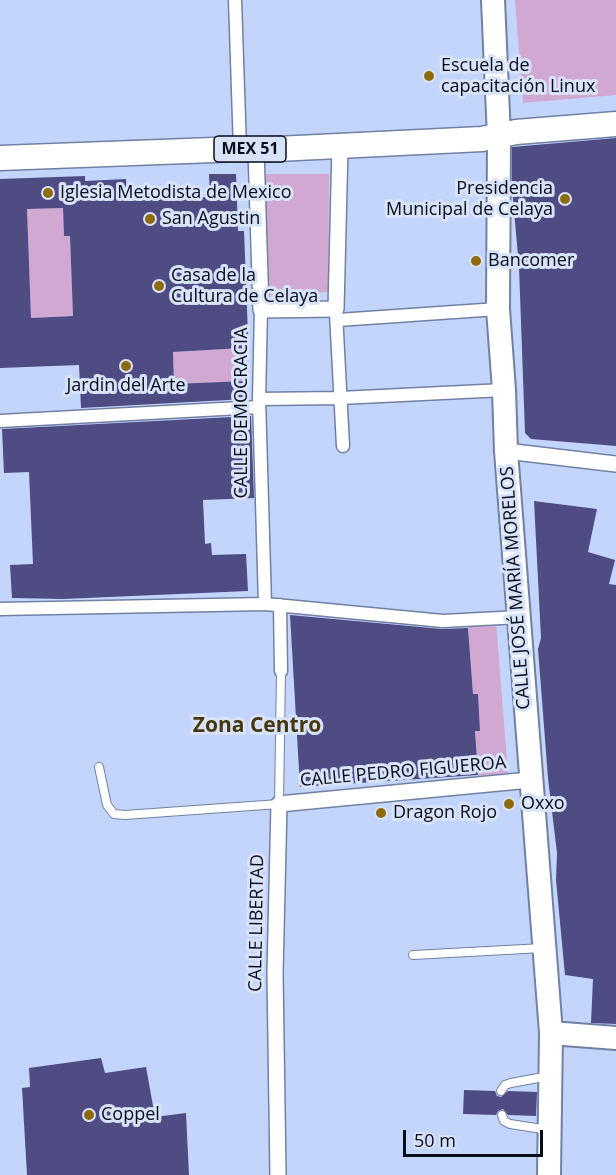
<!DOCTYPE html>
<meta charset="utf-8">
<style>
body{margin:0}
#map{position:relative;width:616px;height:1175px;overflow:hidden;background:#c4d5fc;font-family:"Open Sans",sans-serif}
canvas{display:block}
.scale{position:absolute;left:403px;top:1130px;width:140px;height:27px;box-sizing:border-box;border:3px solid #070c19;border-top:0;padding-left:8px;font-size:18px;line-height:21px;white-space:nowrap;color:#070c19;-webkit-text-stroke:4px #d8e3fa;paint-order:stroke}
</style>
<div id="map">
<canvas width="616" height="1175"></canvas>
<div class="scale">50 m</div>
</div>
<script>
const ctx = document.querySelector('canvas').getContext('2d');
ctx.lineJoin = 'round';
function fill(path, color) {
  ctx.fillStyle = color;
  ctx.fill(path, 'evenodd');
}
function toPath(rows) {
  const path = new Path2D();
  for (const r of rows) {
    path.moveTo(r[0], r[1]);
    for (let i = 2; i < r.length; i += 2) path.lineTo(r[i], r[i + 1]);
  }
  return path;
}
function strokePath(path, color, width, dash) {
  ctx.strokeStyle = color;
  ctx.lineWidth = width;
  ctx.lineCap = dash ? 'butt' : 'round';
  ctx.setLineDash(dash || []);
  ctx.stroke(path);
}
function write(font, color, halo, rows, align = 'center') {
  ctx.font = font + ' "Open Sans",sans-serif';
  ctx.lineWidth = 6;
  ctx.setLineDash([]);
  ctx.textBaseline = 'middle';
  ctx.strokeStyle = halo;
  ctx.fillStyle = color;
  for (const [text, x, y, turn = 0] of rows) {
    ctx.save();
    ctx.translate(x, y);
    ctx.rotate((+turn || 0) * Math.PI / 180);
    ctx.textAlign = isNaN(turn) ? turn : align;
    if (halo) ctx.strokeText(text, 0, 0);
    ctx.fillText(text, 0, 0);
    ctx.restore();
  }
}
const green = toPath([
 [515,0,616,0,616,95,523,103],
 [265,174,329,174,328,292,268,295],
 [63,208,64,236,70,236,73,316,31,318,27,209],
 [242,348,245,381,174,384,173,352],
 [496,622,508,773,478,776,475,731,480,731,478,694,473,694,468,624]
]);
const building = toPath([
 [616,138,616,446,531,439,525,433,519,267,512,188,512,147],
 [209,174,236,174,238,231,244,231,248,335,241,335,242,348,173,352,174,384,245,381,246,399,81,408,79,365,0,368,0,179,85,176,85,181,126,179,127,201,210,197],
 [63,208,64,236,70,236,73,316,31,318,27,209],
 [251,416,254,498,203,500,205,544,211,543,212,555,246,554,248,591,63,599,12,598,10,565,33,564,29,472,4,473,2,429],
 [534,501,597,509,588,552,615,560,609,584,616,585,616,1024,591,1023,593,979,565,975,556,880,557,853,548,778,538,649,541,638],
 [290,615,442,629,468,628,473,694,478,694,480,731,475,731,478,775,300,787],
 [101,1058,105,1073,146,1067,155,1117,186,1113,189,1175,27,1175,22,1088,30,1087,29,1068],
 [464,1090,495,1091,497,1096,501,1097,508,1091,537,1092,536,1116,508,1115,503,1109,498,1111,496,1115,463,1114]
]);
const service = toPath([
 [99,767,107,805,114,814,125,815,279,804,281,671],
 [413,955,543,948],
 [501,1091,505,1085,511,1083,549,1076],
 [502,1115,504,1121,510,1124,549,1130]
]);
const pedestrian = toPath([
 [235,0,240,149],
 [261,310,259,399,265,604],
 [336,313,343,446],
 [338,320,498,309],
 [259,399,340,398,504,390],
 [0,421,259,407],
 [280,605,281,671],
 [0,609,265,604,443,621,520,617]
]);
const minor = toPath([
 [256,150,261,310,336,309,340,146],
 [506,451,616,464],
 [278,1175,275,973,279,804,530,780]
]);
const secondary = toPath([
 [493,0,499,137,498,309,504,390,506,451,551,1033,549,1175],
 [551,1033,616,1038]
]);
const primary = toPath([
 [0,158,240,149,256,150,482,139,516,132,616,124]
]);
const markers = [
 [429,76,6,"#8d6b0d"],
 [48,193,6,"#8d6b0d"],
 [565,199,6,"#8d6b0d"],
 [150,219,6,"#8d6b0d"],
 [476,261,6,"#8d6b0d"],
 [159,286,6,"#8d6b0d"],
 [126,366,6,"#8d6b0d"],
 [509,804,6,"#8d6b0d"],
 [381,813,6,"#8d6b0d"],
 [89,1115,6,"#8d6b0d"]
];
const shields = [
 [250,149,72]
];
const shieldNames = [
 ["MEX 51",250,149]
];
const poiNames = [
 ["Escuela de",441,66],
 ["capacitación Linux",441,87],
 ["Presidencia",553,189,"right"],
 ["Municipal de Celaya",553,210,"right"],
 ["Iglesia Metodista de Mexico",60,193],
 ["San Agustin",162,219],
 ["Bancomer",488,261],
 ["Casa de la",171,276],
 ["Cultura de Celaya",171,297],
 ["Jardin del Arte",126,386,"center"],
 ["Oxxo",521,804],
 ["Dragon Rojo",393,813],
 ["Coppel",101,1115]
];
const streetNames = [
 ["CALLE DEMOCRACIA",242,413,-90],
 ["CALLE JOSÉ MARÍA MORELOS",516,588,-94],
 ["CALLE PEDRO FIGUEROA",403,772,-5],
 ["CALLE LIBERTAD",257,923,-89]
];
const quarterNames = [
 ["Zona Centro",257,726]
];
fill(green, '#d1a8d2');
fill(building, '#4f4b83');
strokePath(service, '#7181a4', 10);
strokePath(pedestrian, '#7181a4', 15);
strokePath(minor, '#7181a4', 18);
strokePath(secondary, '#7181a4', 26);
strokePath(primary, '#7181a4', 27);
strokePath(service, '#fff', 8);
strokePath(pedestrian, '#fff', 12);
strokePath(minor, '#fff', 15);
strokePath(secondary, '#fff', 22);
strokePath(primary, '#fff', 24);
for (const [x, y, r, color] of markers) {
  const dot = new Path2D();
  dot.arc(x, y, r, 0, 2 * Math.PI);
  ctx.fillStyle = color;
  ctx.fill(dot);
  strokePath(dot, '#d8e3fa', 2);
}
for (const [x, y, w] of shields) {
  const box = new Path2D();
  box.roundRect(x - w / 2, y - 13, w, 26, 4.5);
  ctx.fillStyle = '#d8e3fa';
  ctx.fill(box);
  strokePath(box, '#070c19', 1.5);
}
write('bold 16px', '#070c19', null, shieldNames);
write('18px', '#070c19', '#d8e3fa', poiNames, 'left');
write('18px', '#070c19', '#d8e3fa', streetNames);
write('bold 21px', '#47370f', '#d8e3fa', quarterNames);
</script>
